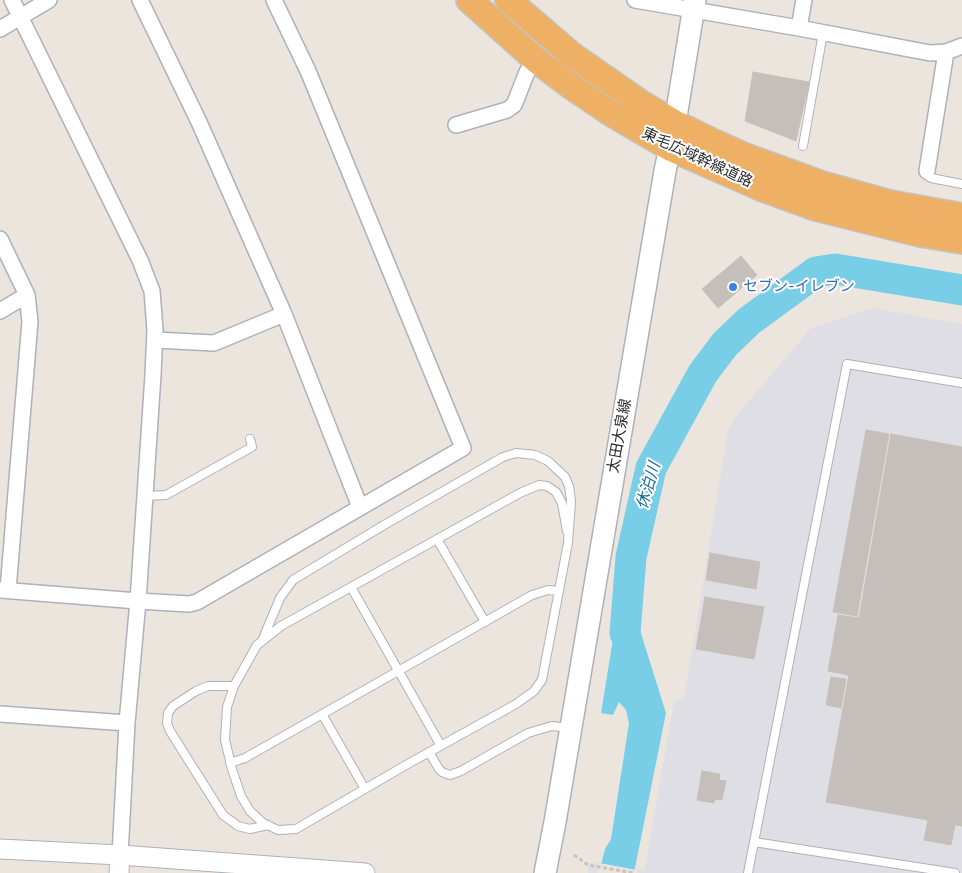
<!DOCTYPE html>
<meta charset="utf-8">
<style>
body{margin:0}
canvas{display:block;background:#ece5de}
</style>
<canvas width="962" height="873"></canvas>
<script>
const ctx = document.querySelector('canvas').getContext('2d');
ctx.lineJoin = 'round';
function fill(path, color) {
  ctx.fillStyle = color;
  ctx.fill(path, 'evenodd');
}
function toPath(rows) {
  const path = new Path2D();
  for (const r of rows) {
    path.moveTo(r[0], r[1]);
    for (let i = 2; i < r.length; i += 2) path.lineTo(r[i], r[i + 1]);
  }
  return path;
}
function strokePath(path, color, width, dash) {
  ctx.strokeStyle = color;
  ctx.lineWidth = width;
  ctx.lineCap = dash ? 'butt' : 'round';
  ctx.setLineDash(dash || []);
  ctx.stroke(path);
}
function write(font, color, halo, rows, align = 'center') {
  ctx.font = font + ' "Space Grotesk","Noto Sans JP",sans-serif';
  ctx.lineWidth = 4;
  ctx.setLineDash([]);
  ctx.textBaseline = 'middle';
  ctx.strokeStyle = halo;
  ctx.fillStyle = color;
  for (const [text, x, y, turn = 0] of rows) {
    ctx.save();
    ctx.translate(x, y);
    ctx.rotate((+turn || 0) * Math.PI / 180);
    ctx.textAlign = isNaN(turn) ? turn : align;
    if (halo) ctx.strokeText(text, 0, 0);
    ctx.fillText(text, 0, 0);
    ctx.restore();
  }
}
const industrial = toPath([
 [873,308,962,324,962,873,588,873,589,862,645,870,674,701,684,698,728,431,736,416,811,328]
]);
const water = toPath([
 [628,592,666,713,634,873,599,873,605,849,611,839,629,723,626,710,619,702,613,715,601,713,619,602]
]);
const pier = toPath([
 [599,863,637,870,637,873,597,873]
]);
const river = toPath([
 [625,633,631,557,651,468,703,373,725,344,749,321,816,272,835,269,962,290]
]);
const building = toPath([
 [753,72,809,82,796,141,745,121,753,72],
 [741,256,757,275,718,308,702,289,741,256],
 [866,430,889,434,857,616,833,612,866,430],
 [891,434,962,447,962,826,955,825,951,845,924,840,928,820,826,802,849,675,828,671,838,615,859,618,891,434],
 [710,553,760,562,756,589,706,580,710,553],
 [705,597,764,607,754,659,696,649,705,597],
 [831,677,846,679,841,708,826,705,831,677],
 [702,771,720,774,719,780,726,781,722,800,715,799,714,803,697,800,702,771]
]);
const path = toPath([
 [574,855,588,865,634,873]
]);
const service = toPath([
 [803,146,823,33],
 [927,171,928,176,931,178,962,184],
 [145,496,166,495,252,447,250,439],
 [437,539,485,622],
 [351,587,441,746],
 [262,641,280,598,293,580,384,525,503,457,516,453,535,455,548,461,565,477,569,486,571,501,568,543,542,680,534,691,516,704,406,765,296,829,278,830,263,823,250,811,241,796,232,769,225,740,227,707,234,686,257,645,281,626,520,493,539,485,547,486,556,492,562,503,567,531],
 [234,686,208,686,196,691,173,706,168,713,167,723,170,731,223,815,238,826,250,829,268,825],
 [322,714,365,789],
 [429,752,439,769,442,772,450,775,461,771,528,733,552,726,570,728],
 [230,763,245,758,532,595,548,590,558,591],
 [754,842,955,873],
 [748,873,847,364,962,383]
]);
const minor = toPath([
 [12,0,140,260,152,291,155,330,153,375,138,601,127,723,120,855],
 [140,0,199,122,284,314,360,507],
 [635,0,799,28,930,53,946,52,962,46],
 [799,28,804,0],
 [0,29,49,0],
 [456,125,507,110,514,105,527,72,536,60],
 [927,171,946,52],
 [0,239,27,295,30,321,8,590],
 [0,311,27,295],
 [155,340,214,343,284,314],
 [0,590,138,601,189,604,197,602,463,448,308,71,274,0],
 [0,714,127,723]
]);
const tertiary = toPath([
 [0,849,120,855,365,873],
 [119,873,120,855]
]);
const secondary = toPath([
 [545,873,555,822,665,171,675,123,695,0]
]);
const trunk = toPath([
 [469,0,536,60,572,87,612,114,670,148,761,188,816,208,920,234,962,241],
 [508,0,572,55,641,103,675,123,714,142,745,156,822,184,890,203,962,216]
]);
const markers = [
 [733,287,5,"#3f7fe0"]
];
const streetNames = [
 ["東毛広域幹線道路",697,158,25],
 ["太田大泉線",620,436,-80]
];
const shopNames = [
 ["セブン-イレブン",743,287]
];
const waterNames = [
 ["休泊川",649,486,-74]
];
fill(industrial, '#e0dee5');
fill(water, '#78cee7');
fill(pier, '#ece5de');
strokePath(river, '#78cee7', 31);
fill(building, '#c4bfba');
strokePath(building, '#c7c1b8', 1);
strokePath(service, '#aeb1ba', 10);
strokePath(minor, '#aeb1ba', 18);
strokePath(tertiary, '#aeb1ba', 21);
strokePath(secondary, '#aeb1ba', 24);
strokePath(trunk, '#c4c4c4', 28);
strokePath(path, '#c4c4c4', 3, [4, 2.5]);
strokePath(service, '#fff', 8);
strokePath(minor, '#fff', 15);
strokePath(tertiary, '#fff', 19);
strokePath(secondary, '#fff', 21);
strokePath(trunk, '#edb064', 25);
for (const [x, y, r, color] of markers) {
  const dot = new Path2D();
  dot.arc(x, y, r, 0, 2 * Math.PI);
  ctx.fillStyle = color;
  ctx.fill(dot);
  strokePath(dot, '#fff', 2);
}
write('15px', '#2b2b2b', '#fff', streetNames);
write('15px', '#366cbe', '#fff', shopNames, 'left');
write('italic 16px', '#166d93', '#fff', waterNames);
</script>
